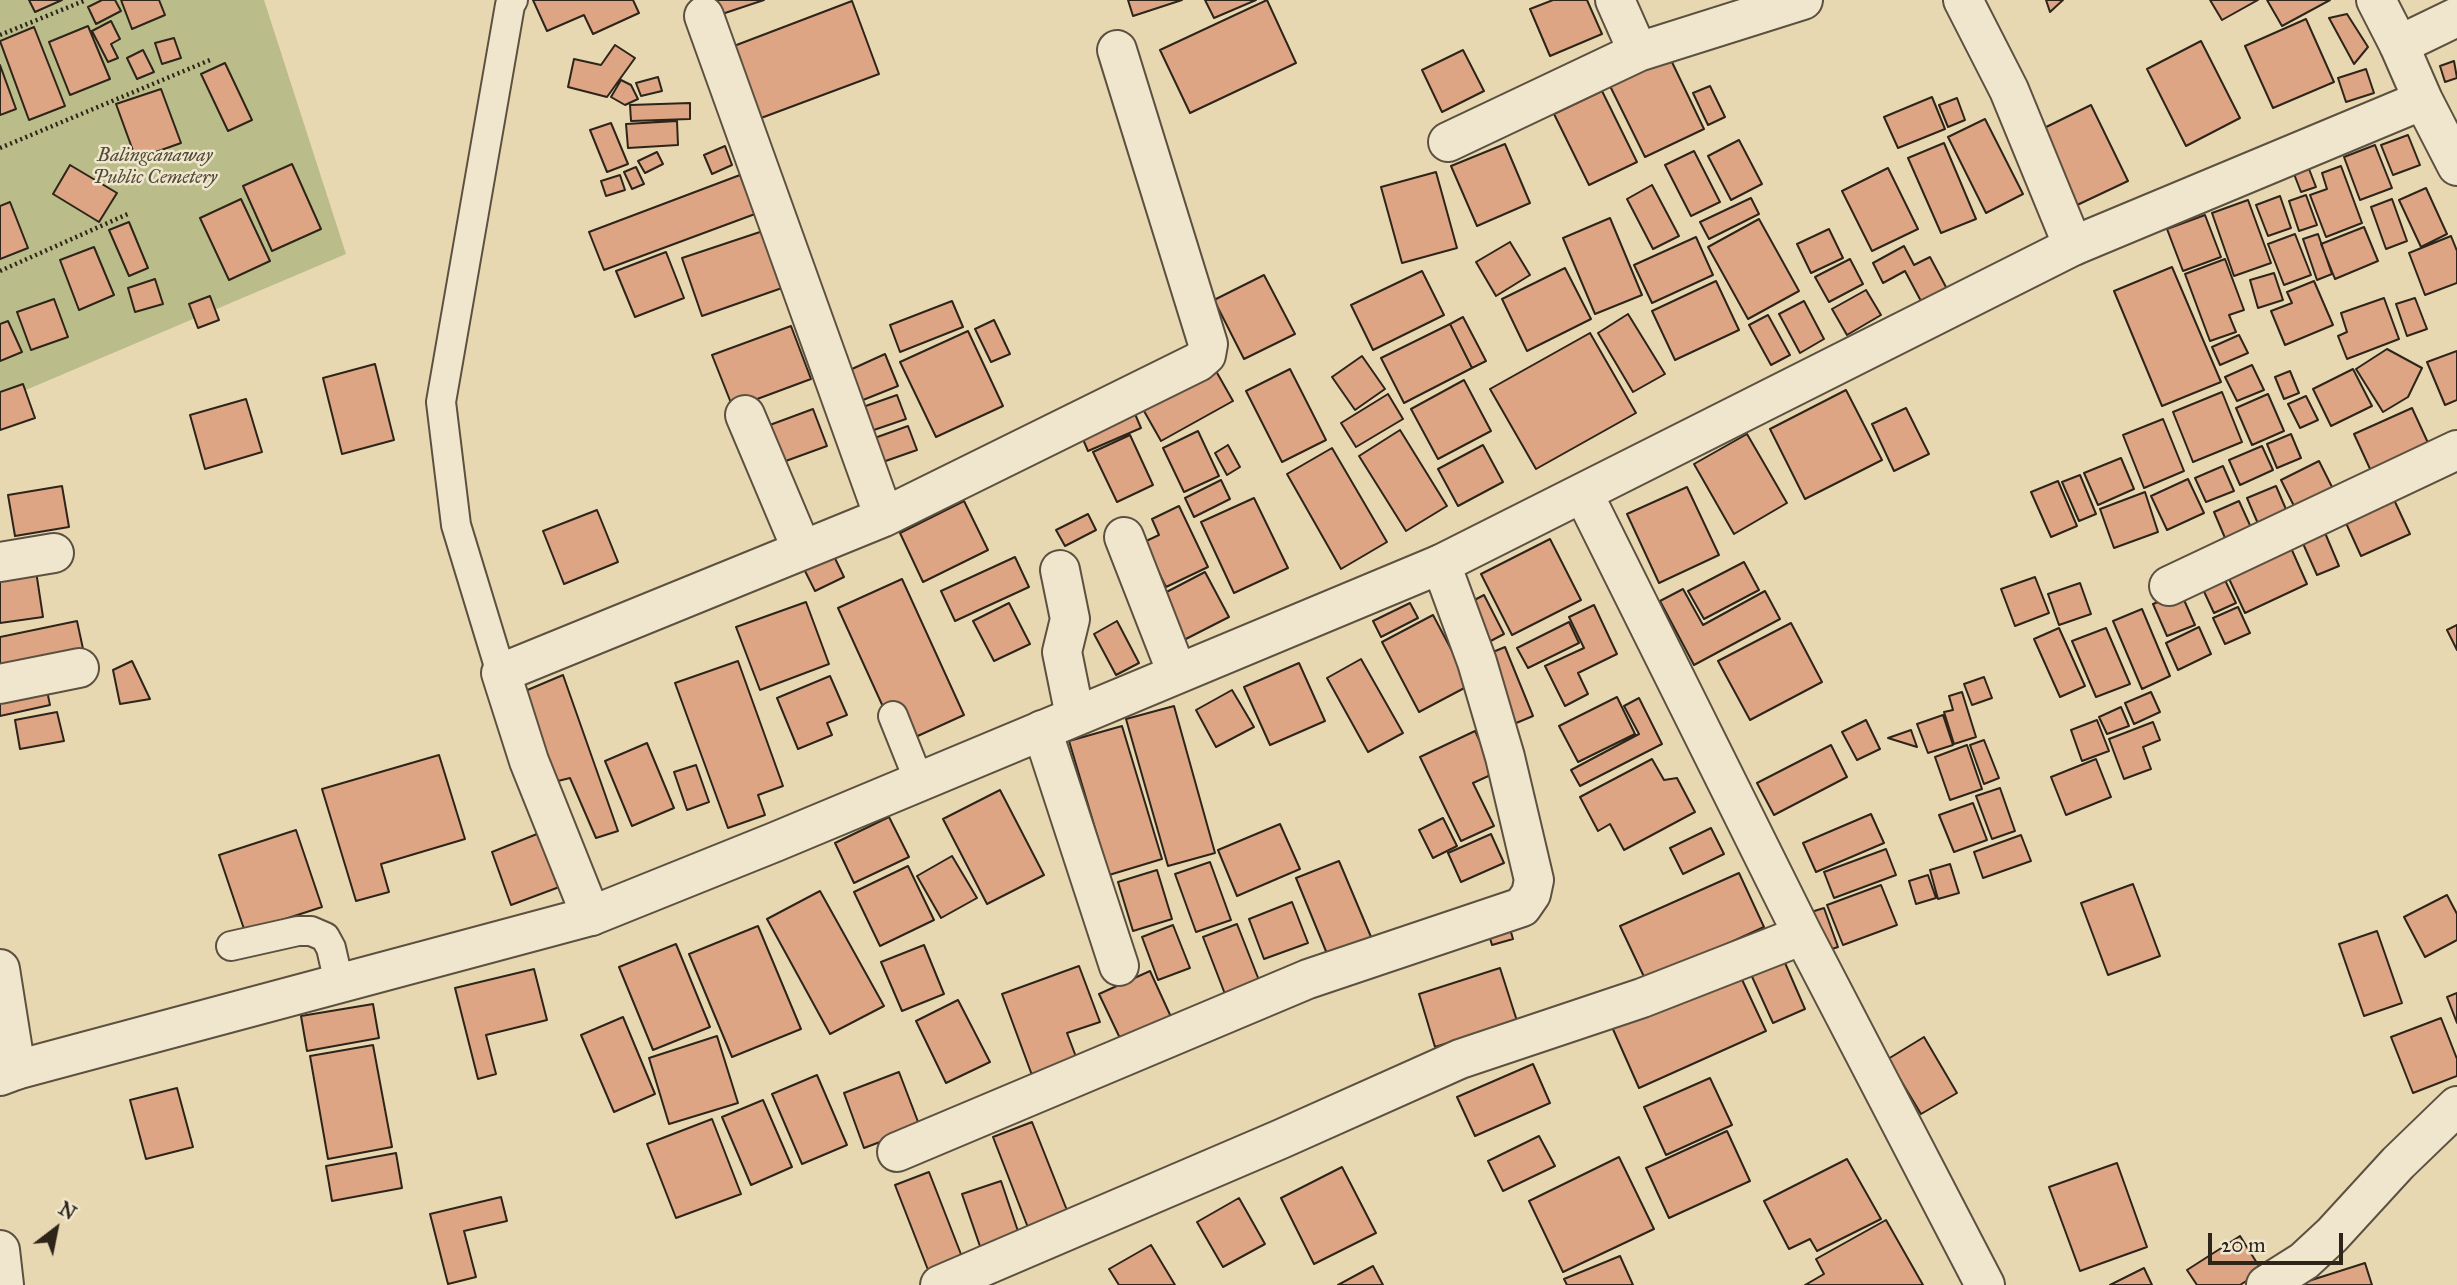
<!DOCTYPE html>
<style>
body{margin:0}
#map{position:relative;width:2457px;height:1285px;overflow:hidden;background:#e8d8b2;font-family:"IM FELL Great Primer",serif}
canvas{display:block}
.north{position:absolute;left:21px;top:1194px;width:70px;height:70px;-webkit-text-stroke:5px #f0e6cd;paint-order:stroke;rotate:32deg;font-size:19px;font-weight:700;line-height:28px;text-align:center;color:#2d241a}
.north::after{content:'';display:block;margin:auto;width:24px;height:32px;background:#2d241a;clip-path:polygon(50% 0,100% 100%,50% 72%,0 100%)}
.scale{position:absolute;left:2208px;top:1233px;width:135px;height:32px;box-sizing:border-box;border:4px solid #2d241a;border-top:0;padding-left:9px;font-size:21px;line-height:24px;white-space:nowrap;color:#2d241a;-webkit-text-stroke:5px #f0e6cd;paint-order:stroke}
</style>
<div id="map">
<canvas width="2457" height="1285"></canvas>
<div class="north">N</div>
<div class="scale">20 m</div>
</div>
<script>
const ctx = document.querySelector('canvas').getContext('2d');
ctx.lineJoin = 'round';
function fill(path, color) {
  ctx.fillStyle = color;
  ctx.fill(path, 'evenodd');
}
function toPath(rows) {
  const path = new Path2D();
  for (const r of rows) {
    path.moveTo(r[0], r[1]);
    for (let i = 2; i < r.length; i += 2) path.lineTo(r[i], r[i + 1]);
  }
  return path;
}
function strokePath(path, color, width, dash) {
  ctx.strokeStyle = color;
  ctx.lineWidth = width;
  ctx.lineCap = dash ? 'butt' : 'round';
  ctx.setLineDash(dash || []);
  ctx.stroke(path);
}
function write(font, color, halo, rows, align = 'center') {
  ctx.font = font + ' "IM FELL Great Primer",serif';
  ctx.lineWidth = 5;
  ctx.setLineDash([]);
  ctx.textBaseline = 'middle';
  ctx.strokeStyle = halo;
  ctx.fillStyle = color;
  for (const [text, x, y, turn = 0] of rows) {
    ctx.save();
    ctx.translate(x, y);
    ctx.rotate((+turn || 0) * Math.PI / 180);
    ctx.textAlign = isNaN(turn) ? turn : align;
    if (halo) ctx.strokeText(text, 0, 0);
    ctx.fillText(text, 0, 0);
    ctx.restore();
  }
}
const green = toPath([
 [0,0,264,0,346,254,0,401]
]);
const building = toPath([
 [29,0,62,0,35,12,29,0],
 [102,0,115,0,121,11,96,24,88,7,102,0],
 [121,0,159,0,165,15,132,29,121,0],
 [533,0,633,0,639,13,593,34,584,15,547,31,533,0],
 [707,0,764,0,713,17,707,0],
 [1128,0,1182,0,1133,16,1128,0],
 [1205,0,1256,0,1214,18,1205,0],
 [1267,0,1296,63,1190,113,1160,50,1267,0],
 [1553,0,1587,0,1602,34,1550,56,1530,9,1553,0],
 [2046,0,2063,0,2050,12,2046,0],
 [2210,0,2258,0,2222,20,2210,0],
 [2267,0,2330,0,2282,26,2267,0],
 [852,1,879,74,753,121,726,49,852,1],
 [2347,14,2368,47,2354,64,2329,18,2347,14],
 [2306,19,2334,82,2273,108,2245,46,2306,19],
 [111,21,120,39,111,44,118,58,108,62,92,31,111,21],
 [88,26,110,79,70,95,49,42,88,26],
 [34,27,65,106,29,120,0,41,34,27],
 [174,38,181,58,162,64,155,43,174,38],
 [2201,41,2240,118,2186,146,2147,69,2201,41],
 [615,45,635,58,607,97,568,87,574,59,601,65,615,45],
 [143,50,154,72,137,79,127,58,143,50],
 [1463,50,1484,91,1442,112,1422,70,1463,50],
 [1670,58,1704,129,1645,157,1610,86,1670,58],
 [2454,61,2457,78,2445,82,2440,66,2454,61],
 [225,63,252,120,228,131,201,74,225,63],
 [0,65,16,109,0,115,0,65],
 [2366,69,2374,93,2346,102,2338,78,2366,69],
 [658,77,662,91,641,96,636,83,658,77],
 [621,80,631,85,638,99,625,105,611,97,621,80],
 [1710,86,1725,117,1708,125,1693,93,1710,86],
 [161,89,181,143,136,159,116,104,161,89],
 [1602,91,1637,162,1589,185,1554,114,1602,91],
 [1932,97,1945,129,1898,148,1884,117,1932,97],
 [1957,98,1965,120,1948,127,1939,105,1957,98],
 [690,103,690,119,631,121,630,105,690,103],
 [2091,105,2128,181,2075,206,2038,131,2091,105],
 [1985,119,2023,194,1986,213,1948,137,1985,119],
 [677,121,678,145,628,148,626,124,677,121],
 [611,123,628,164,607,172,590,130,611,123],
 [2408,135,2420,165,2393,175,2381,145,2408,135],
 [1739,140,1762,184,1731,200,1708,156,1739,140],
 [1944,143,1976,219,1941,233,1908,158,1944,143],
 [1505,144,1530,203,1477,226,1451,166,1505,144],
 [2375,145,2392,188,2360,200,2344,157,2375,145],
 [725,146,732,165,712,174,704,155,725,146],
 [1694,151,1720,202,1691,216,1665,165,1694,151],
 [657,152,663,164,645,173,638,161,657,152],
 [292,164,321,229,272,251,243,186,292,164],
 [70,165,117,193,99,222,53,194,70,165],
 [2341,166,2362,223,2326,237,2310,195,2327,189,2322,173,2341,166],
 [636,167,644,184,632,189,624,172,636,167],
 [1888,168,1918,229,1872,251,1842,191,1888,168],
 [2309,169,2316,187,2301,192,2294,174,2309,169],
 [1436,172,1457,248,1402,263,1381,187,1436,172],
 [620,175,625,190,606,196,601,181,620,175],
 [740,175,755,214,604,270,589,232,740,175],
 [1652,185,1679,236,1653,249,1627,199,1652,185],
 [2426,188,2447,234,2421,247,2399,200,2426,188],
 [2306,195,2317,225,2299,231,2289,201,2306,195],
 [2280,196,2291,228,2268,236,2256,205,2280,196],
 [1751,198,1759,214,1709,239,1700,222,1751,198],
 [241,199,270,261,229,280,200,218,241,199],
 [2392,199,2407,241,2386,249,2371,207,2392,199],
 [2248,200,2271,263,2234,276,2212,213,2248,200],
 [10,202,28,248,0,259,0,206,10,202],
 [2205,215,2221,257,2183,271,2167,229,2205,215],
 [1610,218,1642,295,1595,314,1563,238,1610,218],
 [1759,219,1799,291,1748,319,1708,247,1759,219],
 [129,222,148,268,129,276,109,230,129,222],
 [2364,227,2378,261,2335,279,2321,244,2364,227],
 [1829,229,1843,258,1811,273,1797,244,1829,229],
 [763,231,782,288,702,316,682,258,763,231],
 [2295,234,2311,275,2284,285,2268,244,2295,234],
 [2318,234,2332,274,2317,280,2303,239,2318,234],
 [2451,236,2457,251,2457,283,2425,295,2409,253,2451,236],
 [1696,237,1713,275,1652,303,1634,265,1696,237],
 [1510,242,1530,275,1496,296,1476,262,1510,242],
 [1904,246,1914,265,1930,257,1947,289,1922,303,1905,271,1883,283,1873,263,1904,246],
 [94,247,114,295,79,310,60,260,94,247],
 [666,252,684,298,635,317,616,271,666,252],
 [1850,259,1863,284,1829,302,1815,277,1850,259],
 [2225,259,2244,310,2229,315,2236,332,2210,341,2185,274,2225,259],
 [2172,267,2221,382,2162,406,2114,291,2172,267],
 [1565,268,1591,319,1527,351,1502,299,1565,268],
 [1422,271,1444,315,1373,350,1351,305,1422,271],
 [2274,273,2283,300,2258,308,2250,280,2274,273],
 [1264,275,1295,334,1244,359,1214,300,1264,275],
 [155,279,163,304,135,312,128,288,155,279],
 [1716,281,1739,330,1675,360,1652,311,1716,281],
 [2314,281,2333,325,2285,345,2271,311,2292,303,2287,292,2314,281],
 [1866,290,1881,315,1847,335,1832,309,1866,290],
 [210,296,219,320,198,328,189,304,210,296],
 [2384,298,2399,339,2347,359,2338,336,2347,332,2341,313,2384,298],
 [2415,298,2427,329,2407,336,2396,304,2415,298],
 [54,299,68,337,31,350,17,312,54,299],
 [952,301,963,327,900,352,890,325,952,301],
 [1804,301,1824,339,1800,353,1779,314,1804,301],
 [1628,314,1665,374,1633,392,1598,333,1628,314],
 [1768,315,1790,355,1771,365,1749,325,1768,315],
 [1463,317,1486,361,1472,368,1450,324,1463,317],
 [994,320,1010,354,991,362,975,329,994,320],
 [8,321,22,352,0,361,0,324,8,321],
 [1450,324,1472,368,1404,403,1381,358,1450,324],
 [791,326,811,379,733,408,712,355,791,326],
 [968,331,1003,406,936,437,900,362,968,331],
 [1590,333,1636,413,1536,469,1490,389,1590,333],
 [2239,335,2248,353,2220,365,2212,347,2239,335],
 [2387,349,2422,368,2408,397,2383,412,2356,369,2387,349],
 [2457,351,2457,400,2445,405,2427,362,2457,351],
 [885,354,898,386,853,404,841,374,885,354],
 [1362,356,1385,389,1355,410,1332,377,1362,356],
 [375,364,394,440,342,454,323,378,375,364],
 [1212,364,1233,401,1161,441,1140,404,1212,364],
 [2252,365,2264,390,2237,401,2225,377,2252,365],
 [1290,369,1326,440,1282,462,1246,391,1290,369],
 [2353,369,2372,406,2331,426,2313,389,2353,369],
 [2290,371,2299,393,2284,399,2275,377,2290,371],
 [1464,380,1491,431,1438,459,1411,409,1464,380],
 [23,384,35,418,0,430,0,392,23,384],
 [1846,390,1882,460,1805,499,1770,429,1846,390],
 [2222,392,2242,442,2193,462,2173,412,2222,392],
 [1388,394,1403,419,1356,447,1341,423,1388,394],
 [2268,394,2284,431,2252,445,2236,408,2268,394],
 [897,395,906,419,868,432,860,408,897,395],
 [2306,396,2318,420,2300,428,2288,404,2306,396],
 [246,399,262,452,205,469,190,415,246,399],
 [1132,407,1141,428,1088,451,1079,430,1132,407],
 [1906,408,1929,454,1894,471,1872,424,1906,408],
 [2412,408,2429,445,2371,471,2354,434,2412,408],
 [813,409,827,446,772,466,759,429,813,409],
 [2163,419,2184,471,2144,488,2123,435,2163,419],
 [908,426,917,450,877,464,869,440,908,426],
 [1400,430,1447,506,1406,531,1359,456,1400,430],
 [1198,431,1219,476,1184,492,1163,448,1198,431],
 [1747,434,1787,503,1734,534,1694,464,1747,434],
 [2291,434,2301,458,2277,468,2267,444,2291,434],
 [1130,435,1153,485,1117,502,1093,452,1130,435],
 [1228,445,1240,467,1227,475,1215,453,1228,445],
 [1483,445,1503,482,1458,506,1438,469,1483,445],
 [2262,446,2273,470,2240,485,2229,460,2262,446],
 [1332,448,1387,542,1341,569,1287,474,1332,448],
 [2121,458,2134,489,2098,505,2084,473,2121,458],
 [2319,461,2334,491,2296,510,2281,480,2319,461],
 [2223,466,2234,491,2206,502,2195,478,2223,466],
 [2080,475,2096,514,2079,521,2062,482,2080,475],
 [2188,479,2204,513,2167,530,2151,496,2188,479],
 [1221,480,1230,499,1194,517,1185,498,1221,480],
 [2058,481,2077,526,2051,537,2031,492,2058,481],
 [62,486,69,527,15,536,8,495,62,486],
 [2276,486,2288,514,2259,526,2247,498,2276,486],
 [1687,487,1719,555,1659,583,1627,514,1687,487],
 [2389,489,2410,534,2361,556,2340,510,2389,489],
 [2145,492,2158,532,2114,548,2100,509,2145,492],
 [1254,498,1288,568,1234,593,1201,522,1254,498],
 [964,501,988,550,923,582,900,533,964,501],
 [2239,501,2254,534,2228,545,2214,512,2239,501],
 [1179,506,1208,567,1166,587,1144,542,1159,535,1152,519,1179,506],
 [597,510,618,562,564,584,543,531,597,510],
 [1088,514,1096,530,1065,546,1056,530,1088,514],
 [2320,521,2339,566,2317,575,2297,530,2320,521],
 [1550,539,1581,600,1512,635,1481,574,1550,539],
 [2287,539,2307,584,2245,613,2224,568,2287,539],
 [830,548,844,577,815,591,800,561,830,548],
 [1015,557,1029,587,955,621,941,591,1015,557],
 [1744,562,1759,590,1704,619,1688,591,1744,562],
 [36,571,43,617,0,623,0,577,36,571],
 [1205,572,1229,617,1178,643,1155,598,1205,572],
 [2222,574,2236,603,2214,613,2200,583,2222,574],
 [2035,577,2049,613,2015,626,2001,589,2035,577],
 [902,579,964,715,900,744,838,608,902,579],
 [2080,583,2091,614,2059,625,2048,594,2080,583],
 [1683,589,1703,625,1765,591,1780,619,1694,665,1660,601,1683,589],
 [2181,593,2195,625,2167,636,2153,604,2181,593],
 [1484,595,1504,634,1483,645,1463,606,1484,595],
 [806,602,829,664,760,690,736,627,806,602],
 [1009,603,1030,644,994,661,973,621,1009,603],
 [1410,603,1418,618,1381,637,1373,621,1410,603],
 [1594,605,1617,654,1578,673,1588,694,1565,706,1545,666,1584,648,1569,617,1594,605],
 [2238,607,2250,633,2225,644,2213,618,2238,607],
 [2142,609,2170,676,2142,689,2113,621,2142,609],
 [1433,615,1470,685,1419,712,1382,642,1433,615],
 [77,621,85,658,0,676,0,637,77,621],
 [1117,621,1139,663,1116,675,1094,634,1117,621],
 [1569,622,1579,643,1528,668,1517,648,1569,622],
 [1791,623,1822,682,1750,720,1718,661,1791,623],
 [2457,625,2457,650,2447,630,2457,625],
 [2199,627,2211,654,2178,670,2166,643,2199,627],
 [2059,628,2085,686,2060,697,2034,639,2059,628],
 [2106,628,2130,684,2096,697,2072,641,2106,628],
 [1505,647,1533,716,1509,726,1481,657,1505,647],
 [1361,659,1403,733,1368,752,1327,678,1361,659],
 [132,661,150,699,120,704,113,670,132,661],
 [738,661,783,786,758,795,765,815,728,828,675,683,738,661],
 [1299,663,1325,721,1270,745,1244,687,1299,663],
 [563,675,618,831,596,838,570,778,550,783,518,694,563,675],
 [830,676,847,715,827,723,832,735,798,749,777,698,830,676],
 [1984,677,1992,698,1972,705,1964,684,1984,677],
 [45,681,50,705,0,716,0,691,45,681],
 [1232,690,1254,727,1216,747,1196,710,1232,690],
 [1962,692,1976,737,1954,744,1944,712,1953,710,1949,696,1962,692],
 [2151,692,2160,712,2134,724,2125,703,2151,692],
 [1617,697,1635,734,1578,762,1559,726,1617,697],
 [1639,698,1662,744,1580,786,1571,770,1639,734,1624,706,1639,698],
 [1174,706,1215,853,1168,866,1126,719,1174,706],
 [2121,707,2129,726,2107,734,2099,717,2121,707],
 [57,712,64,741,20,749,15,720,57,712],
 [1943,715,1953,745,1928,753,1917,724,1943,715],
 [1866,720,1880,749,1857,760,1842,732,1866,720],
 [2097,720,2109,751,2082,761,2071,730,2097,720],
 [2153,722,2160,740,2143,747,2151,769,2124,779,2109,739,2153,722],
 [1122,726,1162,859,1109,875,1069,741,1122,726],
 [1911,730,1917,747,1888,738,1911,730],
 [1475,731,1495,773,1473,783,1494,826,1461,841,1420,757,1475,731],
 [1984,740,1999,778,1984,784,1970,745,1984,740],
 [647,743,674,808,632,826,605,761,647,743],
 [1831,745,1847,777,1774,815,1757,783,1831,745],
 [1967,745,1982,789,1950,800,1935,757,1967,745],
 [439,755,465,839,381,864,389,892,356,901,322,789,439,755],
 [1652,759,1664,780,1677,778,1695,812,1624,850,1610,824,1598,831,1580,797,1652,759],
 [2096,759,2111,797,2066,815,2051,777,2096,759],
 [696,765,709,802,687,810,674,772,696,765],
 [2000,788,2015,831,1992,839,1976,796,2000,788],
 [1000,790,1044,875,987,904,943,819,1000,790],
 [1973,803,1987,840,1954,852,1939,815,1973,803],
 [1871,814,1884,843,1816,872,1803,843,1871,814],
 [889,817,909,857,854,883,835,843,889,817],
 [1443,818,1457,846,1433,858,1419,830,1443,818],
 [1280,824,1300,869,1237,896,1218,850,1280,824],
 [1711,828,1724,854,1683,874,1670,848,1711,828],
 [296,830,322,907,245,932,219,855,296,830],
 [542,832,562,886,511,905,492,852,542,832],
 [1491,834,1504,863,1461,882,1448,853,1491,834],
 [2021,835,2031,861,1983,878,1974,852,2021,835],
 [1886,849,1896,875,1834,898,1824,872,1886,849],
 [952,856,977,898,941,918,917,876,952,856],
 [1339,861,1374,944,1330,961,1296,878,1339,861],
 [1210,862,1231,920,1196,932,1175,874,1210,862],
 [1950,864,1959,893,1938,899,1930,870,1950,864],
 [908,866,934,920,880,946,854,892,908,866],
 [1157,870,1172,919,1133,931,1118,882,1157,870],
 [1739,873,1764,927,1646,981,1620,926,1739,873],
 [1928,875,1936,898,1916,904,1909,881,1928,875],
 [2133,884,2160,956,2108,975,2081,903,2133,884],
 [1881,885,1897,925,1843,945,1827,905,1881,885],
 [820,891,884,1006,830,1034,767,919,820,891],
 [2447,895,2457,914,2457,940,2425,957,2404,917,2447,895],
 [1292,902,1308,943,1264,959,1249,919,1292,902],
 [1824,908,1838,947,1823,952,1808,913,1824,908],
 [1508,922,1513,939,1492,945,1487,928,1508,922],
 [1237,924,1264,993,1230,1007,1203,937,1237,924],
 [1173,925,1190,968,1158,980,1142,937,1173,925],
 [758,926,801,1029,732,1057,689,954,758,926],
 [2377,931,2402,1003,2364,1016,2339,944,2377,931],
 [676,944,710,1027,653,1050,619,967,676,944],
 [924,945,944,994,902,1011,881,962,924,945],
 [1782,956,1805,1009,1773,1023,1749,970,1782,956],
 [1079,966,1100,1022,1067,1033,1081,1070,1036,1086,1002,994,1079,966],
 [1500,968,1517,1021,1435,1047,1419,994,1500,968],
 [534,969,547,1020,486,1035,496,1074,478,1079,455,988,534,969],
 [1150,971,1177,1030,1127,1053,1099,994,1150,971],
 [1738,971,1766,1031,1639,1088,1612,1027,1738,971],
 [2457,993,2457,1023,2447,997,2457,993],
 [958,1000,990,1062,946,1083,916,1021,958,1000],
 [373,1004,379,1038,307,1051,301,1016,373,1004],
 [623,1017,655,1094,614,1112,581,1035,623,1017],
 [2441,1018,2457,1059,2457,1076,2413,1093,2391,1037,2441,1018],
 [717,1036,738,1103,669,1124,649,1058,717,1036],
 [1924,1037,1957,1093,1921,1114,1888,1059,1924,1037],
 [373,1045,392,1147,328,1159,310,1056,373,1045],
 [1533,1064,1550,1103,1475,1136,1457,1097,1533,1064],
 [899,1072,920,1127,864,1148,844,1093,899,1072],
 [817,1075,847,1145,802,1164,772,1094,817,1075],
 [1710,1078,1732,1125,1666,1155,1644,1107,1710,1078],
 [177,1088,193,1147,146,1159,130,1100,177,1088],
 [763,1100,792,1167,751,1185,722,1117,763,1100],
 [712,1119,741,1194,676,1218,647,1144,712,1119],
 [1032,1122,1072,1223,1032,1238,993,1137,1032,1122],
 [1727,1131,1750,1181,1669,1218,1646,1168,1727,1131],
 [1539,1136,1555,1166,1503,1191,1488,1161,1539,1136],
 [396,1153,402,1188,332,1201,326,1166,396,1153],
 [1619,1157,1654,1229,1563,1272,1529,1201,1619,1157],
 [1847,1159,1881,1219,1817,1251,1810,1239,1789,1249,1764,1201,1847,1159],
 [2117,1163,2147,1247,2080,1271,2049,1187,2117,1163],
 [1342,1167,1376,1233,1314,1264,1281,1198,1342,1167],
 [929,1172,964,1262,930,1275,895,1185,929,1172],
 [1001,1181,1022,1243,983,1255,962,1194,1001,1181],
 [501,1197,507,1221,464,1231,476,1277,448,1284,430,1214,501,1197],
 [1239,1198,1265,1244,1223,1267,1197,1222,1239,1198],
 [1886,1220,1923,1285,1805,1285,1824,1274,1816,1259,1886,1220],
 [2240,1236,2262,1271,2240,1285,2197,1285,2187,1270,2240,1236],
 [1151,1245,1175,1285,1119,1285,1109,1269,1151,1245],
 [1620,1256,1633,1285,1567,1285,1564,1279,1620,1256],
 [2365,1263,2372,1285,2296,1285,2365,1263],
 [1373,1266,1383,1285,1338,1285,1373,1266],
 [2144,1268,2152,1285,2110,1285,2144,1268]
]);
const path = toPath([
 [0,35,86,0],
 [0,148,210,60],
 [0,271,130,213]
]);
const service = toPath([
 [501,673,456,525,441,402,510,5,513,0],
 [893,716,919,781],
 [231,946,298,931,311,931,325,937,331,948,339,983]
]);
const minor = toPath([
 [1615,0,1638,52,1803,0],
 [1963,0,2009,90,2073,246],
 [704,16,884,517],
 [2399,45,2457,17],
 [1448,142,1638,52],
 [745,415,802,550],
 [1583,493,1803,935,1985,1285],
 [1124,537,1177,673],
 [0,562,54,553],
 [1060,570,1070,619,1062,652,1075,716],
 [2169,586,2457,450],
 [0,684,79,668],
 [1042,730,1119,966],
 [591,916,529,761,501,673,884,517,1198,362,1206,355,1208,344,1117,50],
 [0,969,16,1070],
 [897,1152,1308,979,1522,907,1531,894,1534,880,1505,757,1477,662,1441,564],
 [0,1250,4,1285],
 [940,1285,1281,1139,1460,1059,1642,998,1803,935],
 [2266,1285,2304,1261,2332,1235,2398,1163,2457,1106]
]);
const tertiary = toPath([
 [2376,0,2399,45,2423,100,2457,166],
 [0,1076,16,1070,591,916,775,842,1441,564,2073,246,2423,100]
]);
const parkNames = [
 ["Balingcanaway",155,156],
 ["Public Cemetery",155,178]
];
fill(green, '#babd89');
fill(building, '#dda584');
strokePath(building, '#2d241a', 2);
strokePath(service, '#5c5140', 32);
strokePath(minor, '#5c5140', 42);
strokePath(tertiary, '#5c5140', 42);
strokePath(path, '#2d241a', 4.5, [2, 3.5]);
strokePath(service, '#f0e6cd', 28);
strokePath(minor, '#f0e6cd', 38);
strokePath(tertiary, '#f0e6cd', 38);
write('italic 19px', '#504a36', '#f0e6cd', parkNames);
</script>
